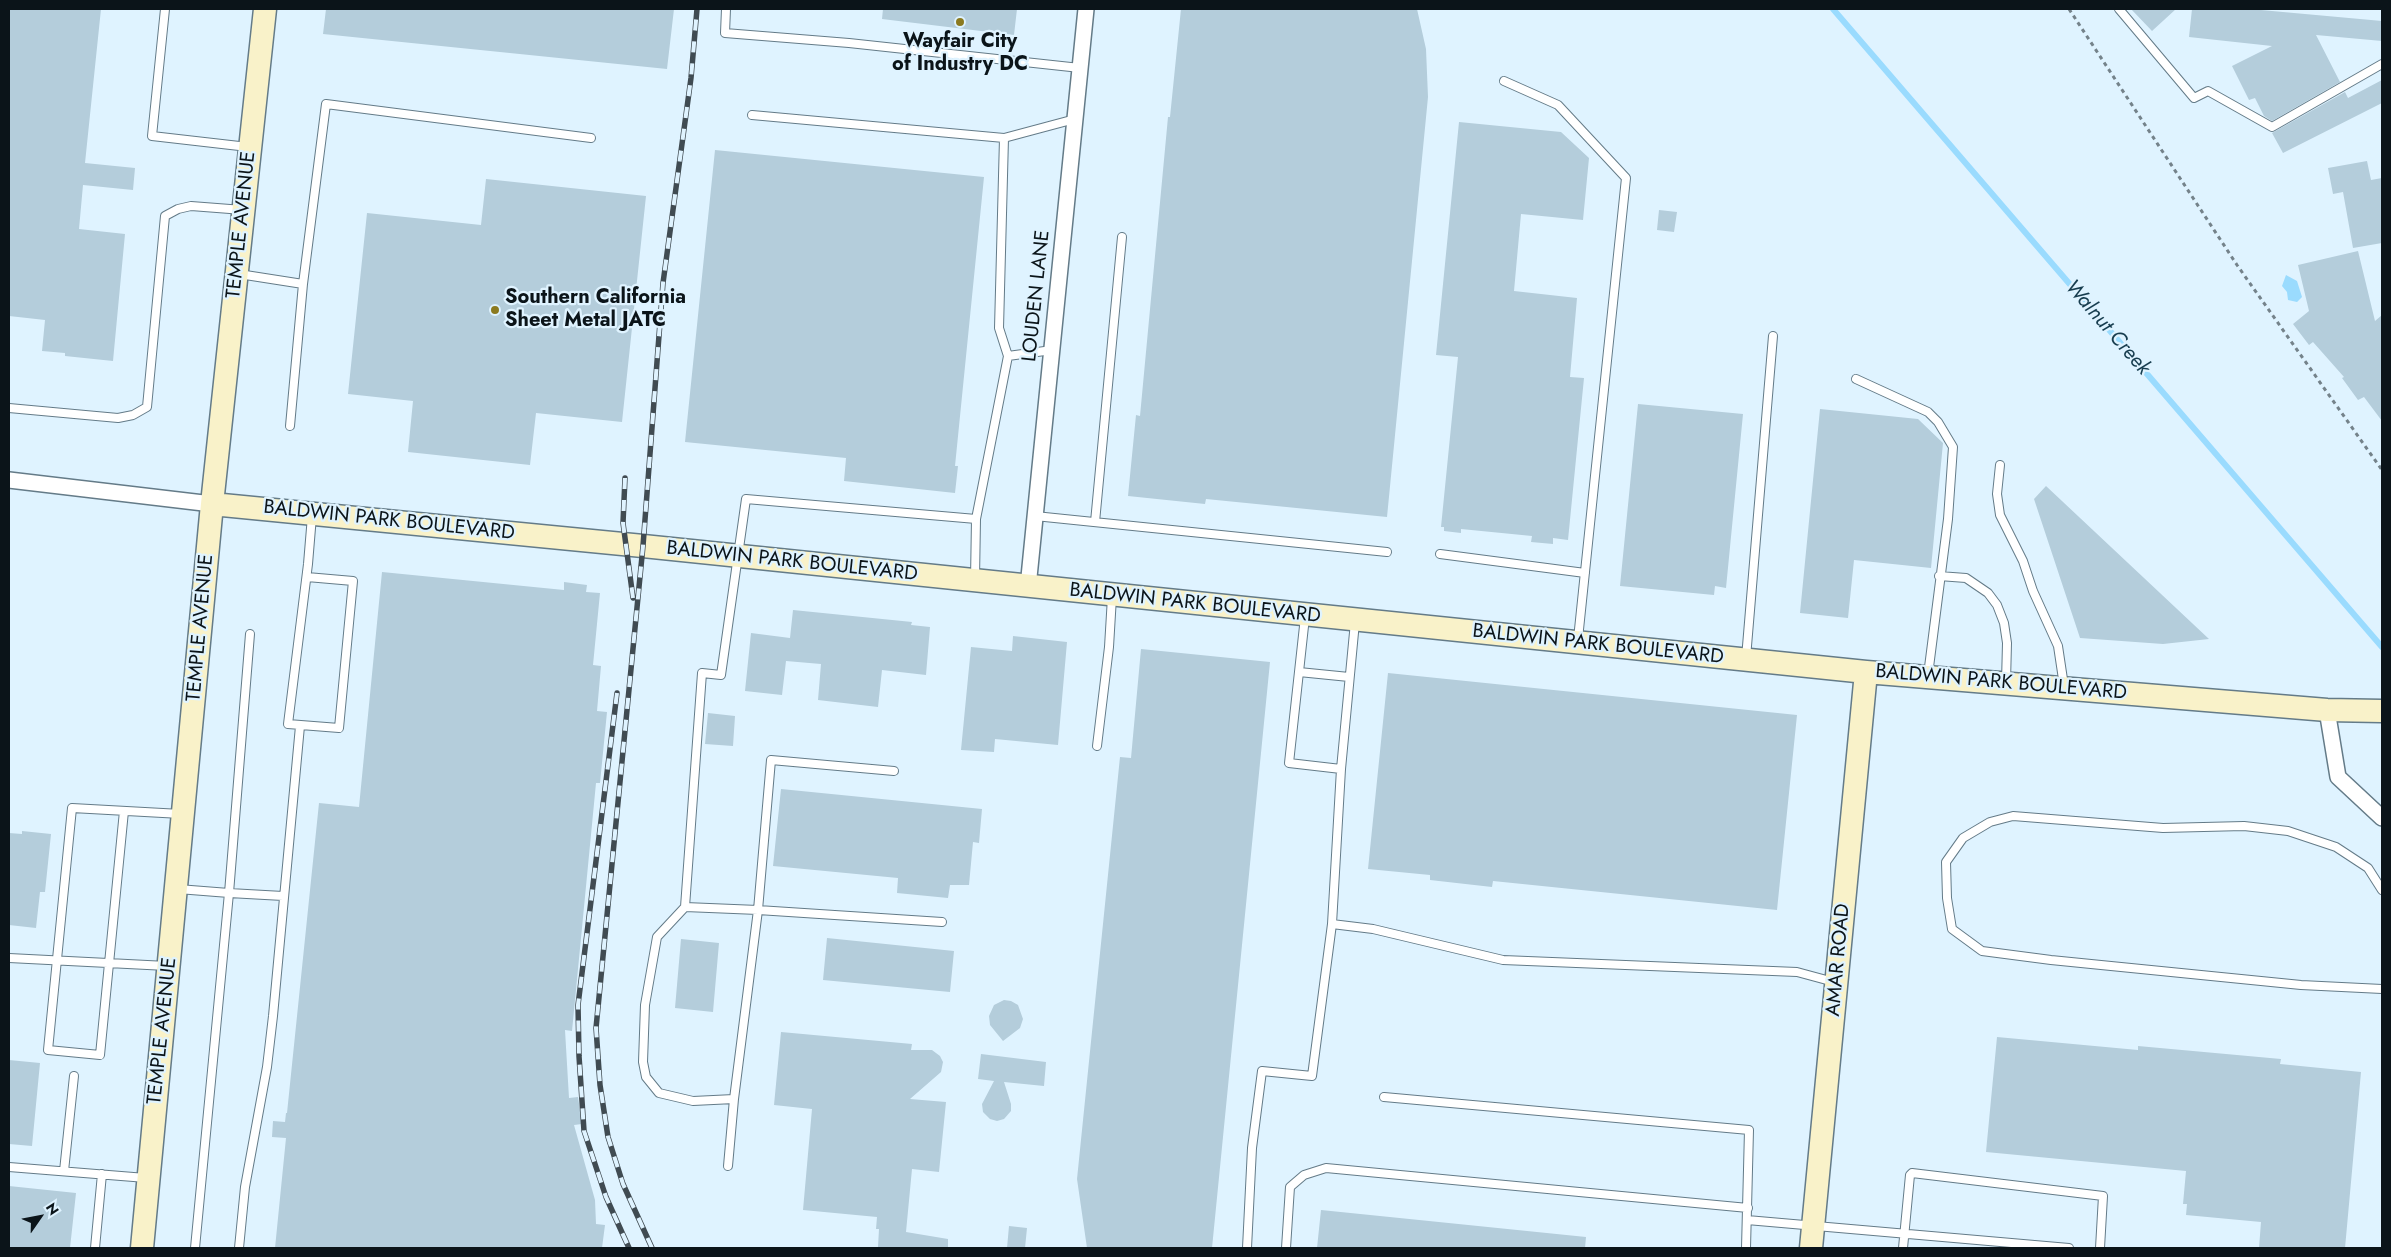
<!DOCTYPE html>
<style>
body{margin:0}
#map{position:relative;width:2391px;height:1257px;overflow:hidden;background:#dff3ff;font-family:Jost,sans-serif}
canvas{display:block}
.frame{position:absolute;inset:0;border:10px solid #0b1419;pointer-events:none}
.north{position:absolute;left:15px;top:1192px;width:50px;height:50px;-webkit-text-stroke:4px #dff3ff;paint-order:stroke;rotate:57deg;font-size:14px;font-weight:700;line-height:20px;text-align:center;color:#0b1419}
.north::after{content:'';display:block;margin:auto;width:18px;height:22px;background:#0b1419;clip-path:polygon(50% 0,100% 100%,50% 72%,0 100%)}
</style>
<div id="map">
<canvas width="2391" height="1257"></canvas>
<div class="frame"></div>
<div class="north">N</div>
</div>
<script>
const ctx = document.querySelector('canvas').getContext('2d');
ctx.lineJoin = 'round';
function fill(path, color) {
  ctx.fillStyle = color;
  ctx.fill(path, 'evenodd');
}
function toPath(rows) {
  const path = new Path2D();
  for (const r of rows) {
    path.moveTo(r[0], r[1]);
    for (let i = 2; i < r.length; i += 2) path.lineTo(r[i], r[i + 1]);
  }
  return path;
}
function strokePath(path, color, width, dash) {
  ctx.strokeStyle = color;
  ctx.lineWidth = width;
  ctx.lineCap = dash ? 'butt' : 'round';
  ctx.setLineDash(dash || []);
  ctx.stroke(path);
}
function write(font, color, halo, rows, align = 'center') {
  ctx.font = font + ' Jost,sans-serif';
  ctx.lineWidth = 4.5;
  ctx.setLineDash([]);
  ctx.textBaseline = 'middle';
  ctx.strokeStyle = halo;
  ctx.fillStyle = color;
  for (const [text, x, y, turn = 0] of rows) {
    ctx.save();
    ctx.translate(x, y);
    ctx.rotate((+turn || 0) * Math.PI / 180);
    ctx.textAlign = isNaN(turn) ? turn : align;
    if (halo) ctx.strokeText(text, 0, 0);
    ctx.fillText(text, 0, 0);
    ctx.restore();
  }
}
const water = toPath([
 [2286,275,2297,281,2302,297,2297,302,2288,300,2287,292,2282,286]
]);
const stream = toPath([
 [1833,9,2382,647]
]);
const building = toPath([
 [9,9,101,9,85,163,135,168,133,190,83,185,79,229,125,234,113,361,65,356,65,353,42,351,45,320,9,316],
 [326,9,674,9,667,69,323,34],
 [883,9,1017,9,1014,35,882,19],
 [1181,9,1417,9,1426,49,1428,97,1387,517,1206,499,1205,504,1128,496,1136,415,1140,416,1168,117,1170,117],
 [2131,9,2176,9,2152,31],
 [2192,9,2250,9,2382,21,2382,41,2316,35,2340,82,2272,121,2264,116,2255,98,2249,100,2232,66,2272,46,2189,37],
 [2382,80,2382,103,2283,153,2272,133,2345,92,2348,98],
 [1459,122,1561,132,1589,158,1583,220,1521,214,1514,291,1577,298,1570,377,1584,378,1568,540,1553,538,1553,544,1531,542,1532,536,1461,529,1461,533,1444,531,1444,527,1441,527,1458,357,1436,355],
 [715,150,984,177,955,466,958,466,955,493,844,481,846,458,685,442],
 [2367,161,2371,180,2382,178,2382,243,2353,248,2343,192,2333,194,2328,168],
 [486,179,646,196,622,422,536,413,530,465,408,452,413,401,348,394,367,213,481,225],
 [1659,210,1677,212,1674,232,1657,230],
 [2358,251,2375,321,2382,315,2382,421,2364,397,2358,400,2342,378,2344,377,2313,342,2309,345,2293,324,2309,311,2298,265],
 [1638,404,1743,414,1726,588,1715,586,1714,595,1620,586],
 [1820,409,1918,419,1943,443,1931,568,1854,560,1848,618,1800,613],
 [2046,486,2209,639,2163,644,2080,638,2034,499],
 [382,572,564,590,564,582,587,585,586,592,600,593,593,665,601,666,597,711,607,712,600,783,596,783,572,1031,565,1030,569,1098,578,1097,582,1124,574,1125,595,1200,596,1224,605,1225,602,1248,275,1248,286,1138,272,1137,273,1121,285,1122,286,1113,287,1113,319,803,359,807],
 [793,610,912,622,911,625,930,627,926,675,882,670,878,707,818,700,821,664,786,661,782,695,745,691,751,633,790,638],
 [1013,636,1067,642,1058,745,995,739,994,752,961,750,971,647,1012,651],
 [1141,649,1270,662,1212,1248,1087,1248,1077,1179,1120,757,1131,758],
 [1388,673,1797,715,1777,910,1493,881,1492,887,1430,880,1430,875,1368,869],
 [708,713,735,716,733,746,705,744],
 [781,789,982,809,979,843,973,842,969,885,950,885,948,898,897,893,898,878,773,866],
 [22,831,51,834,45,892,40,892,36,928,9,925,9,833,22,834],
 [827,938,954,951,950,992,823,980],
 [681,939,719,943,713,1012,675,1008],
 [1004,1000,1011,1001,1018,1005,1023,1019,1020,1028,1003,1041,990,1025,989,1016,994,1005],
 [781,1032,912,1044,911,1050,932,1050,940,1056,943,1062,941,1072,910,1099,946,1102,939,1172,912,1169,906,1232,948,1239,948,1248,878,1247,879,1229,876,1229,877,1217,803,1210,812,1109,774,1105],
 [1997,1037,2138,1050,2138,1046,2281,1059,2280,1064,2361,1072,2345,1248,2259,1248,2261,1222,2186,1215,2187,1204,2183,1204,2186,1171,1986,1152],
 [981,1054,1046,1062,1044,1086,1004,1082,1011,1104,1011,1111,1004,1119,997,1121,990,1119,983,1112,982,1104,994,1081,978,1079],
 [9,1060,40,1063,32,1146,9,1144],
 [9,1186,76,1193,70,1248,9,1248],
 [1321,1210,1586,1237,1585,1248,1317,1248],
 [1009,1226,1027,1228,1025,1248,1007,1248]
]);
const path = toPath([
 [2069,9,2237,265,2382,470]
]);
const lane = toPath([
 [165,9,152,136,248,147],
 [726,9,725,33,849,43,1080,68],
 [2119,9,2194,98,2208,91,2272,127,2382,64],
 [1504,81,1558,105,1626,178,1578,639],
 [752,115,1004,138,999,328,1008,356],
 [1004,138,1075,119],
 [239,274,303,284,290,426],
 [303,284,326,104,591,138],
 [1856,379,1928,412,1938,422,1953,447,1948,519,1928,675],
 [9,408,118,418,133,415,147,407,165,216,178,209,191,206,243,210],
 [2000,465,1997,494,2000,515,2023,561,2033,591,2058,646,2064,686],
 [1035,516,1387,552],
 [1095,522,1122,237],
 [1440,554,1585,573],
 [1939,576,1966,578,1988,593,1997,605,2004,623,2007,643,2006,682],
 [307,577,353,581,339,728,288,724,308,564,312,516],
 [975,579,976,519],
 [1305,617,1289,763,1341,769],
 [1355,622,1341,769,1332,924,1373,929,1503,960,1797,972,1834,982],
 [1746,658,1773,336],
 [1299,672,1349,677],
 [1097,746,1109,647,1112,597],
 [894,771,771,760,758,910,685,907,702,673,721,675,746,499,976,519,1008,356,1052,350],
 [124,811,100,1055,48,1050,72,808,181,814],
 [178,889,229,893,250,634],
 [2382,890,2368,868,2336,847,2288,831,2244,826,2163,828,2013,816,1990,822,1963,838,1946,862,1947,898,1952,929,1982,951,2051,960,2301,985,2382,989],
 [685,907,657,937,645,1005,643,1062,646,1077,659,1093,693,1101,734,1099],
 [9,958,167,966],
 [1384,1097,1749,1130,1746,1248],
 [728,1166,734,1099,758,910,942,922],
 [9,1167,146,1178],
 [64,1171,74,1076],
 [1747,1220,2069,1248],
 [95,1248,102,1174],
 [195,1248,229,893,283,896],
 [239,1248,245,1187,267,1067,273,1016,300,726],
 [1247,1248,1252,1148,1262,1071,1312,1076,1332,924],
 [1286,1248,1290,1187,1304,1175,1326,1168,1748,1208],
 [1903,1248,1910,1175,1912,1173,2103,1196,2100,1248]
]);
const street = toPath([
 [9,480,212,504],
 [1028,587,1086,9],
 [2327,710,2338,777,2382,818]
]);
const secondary = toPath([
 [212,504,643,546,1866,672,2327,710,2382,711],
 [142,1248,212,504,265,9],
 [1811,1248,1866,672]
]);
const rail = toPath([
 [625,478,623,523,633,598],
 [617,693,578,1005,579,1056,584,1131,606,1197,629,1248],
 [652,1248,623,1184,608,1137,600,1085,596,1028,643,546,663,283,691,78,697,9]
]);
const markers = [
 [960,22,5,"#8b7a1f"],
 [495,310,5,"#8b7a1f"]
];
const poiNames = [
 ["Wayfair City",960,42],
 ["of Industry DC",960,65],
 ["Southern California",505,298,"left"],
 ["Sheet Metal JATC",505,321,"left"]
];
const streetNames = [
 ["TEMPLE AVENUE",242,225,-84],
 ["LOUDEN LANE",1037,296,-84],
 ["BALDWIN PARK BOULEVARD",389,521,6],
 ["BALDWIN PARK BOULEVARD",792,562,6],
 ["BALDWIN PARK BOULEVARD",1195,604,6],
 ["TEMPLE AVENUE",201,628,-85],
 ["BALDWIN PARK BOULEVARD",1598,645,6],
 ["BALDWIN PARK BOULEVARD",2001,683,5],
 ["AMAR ROAD",1839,960,-85],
 ["TEMPLE AVENUE",163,1031,-84]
];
const waterNames = [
 ["Walnut Creek",2107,328,49]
];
fill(water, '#9adbfe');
strokePath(stream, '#9adbfe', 6);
fill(building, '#b4cddb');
strokePath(lane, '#647b88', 10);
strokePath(street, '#647b88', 18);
strokePath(secondary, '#647b88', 25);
strokePath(path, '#74828a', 3, [4, 4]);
strokePath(lane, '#fff', 8);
strokePath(street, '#fff', 15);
strokePath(secondary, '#f9f2c9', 22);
strokePath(rail, '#404b52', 5.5);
strokePath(rail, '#dff3ff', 4, [11]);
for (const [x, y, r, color] of markers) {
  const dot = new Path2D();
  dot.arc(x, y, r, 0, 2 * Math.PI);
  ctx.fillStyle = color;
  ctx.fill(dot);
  strokePath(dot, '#dff3ff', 2);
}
write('bold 20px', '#0b1419', '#dff3ff', poiNames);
write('20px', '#0b1419', '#dff3ff', streetNames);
write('italic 21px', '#173d4f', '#dff3ff', waterNames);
</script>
